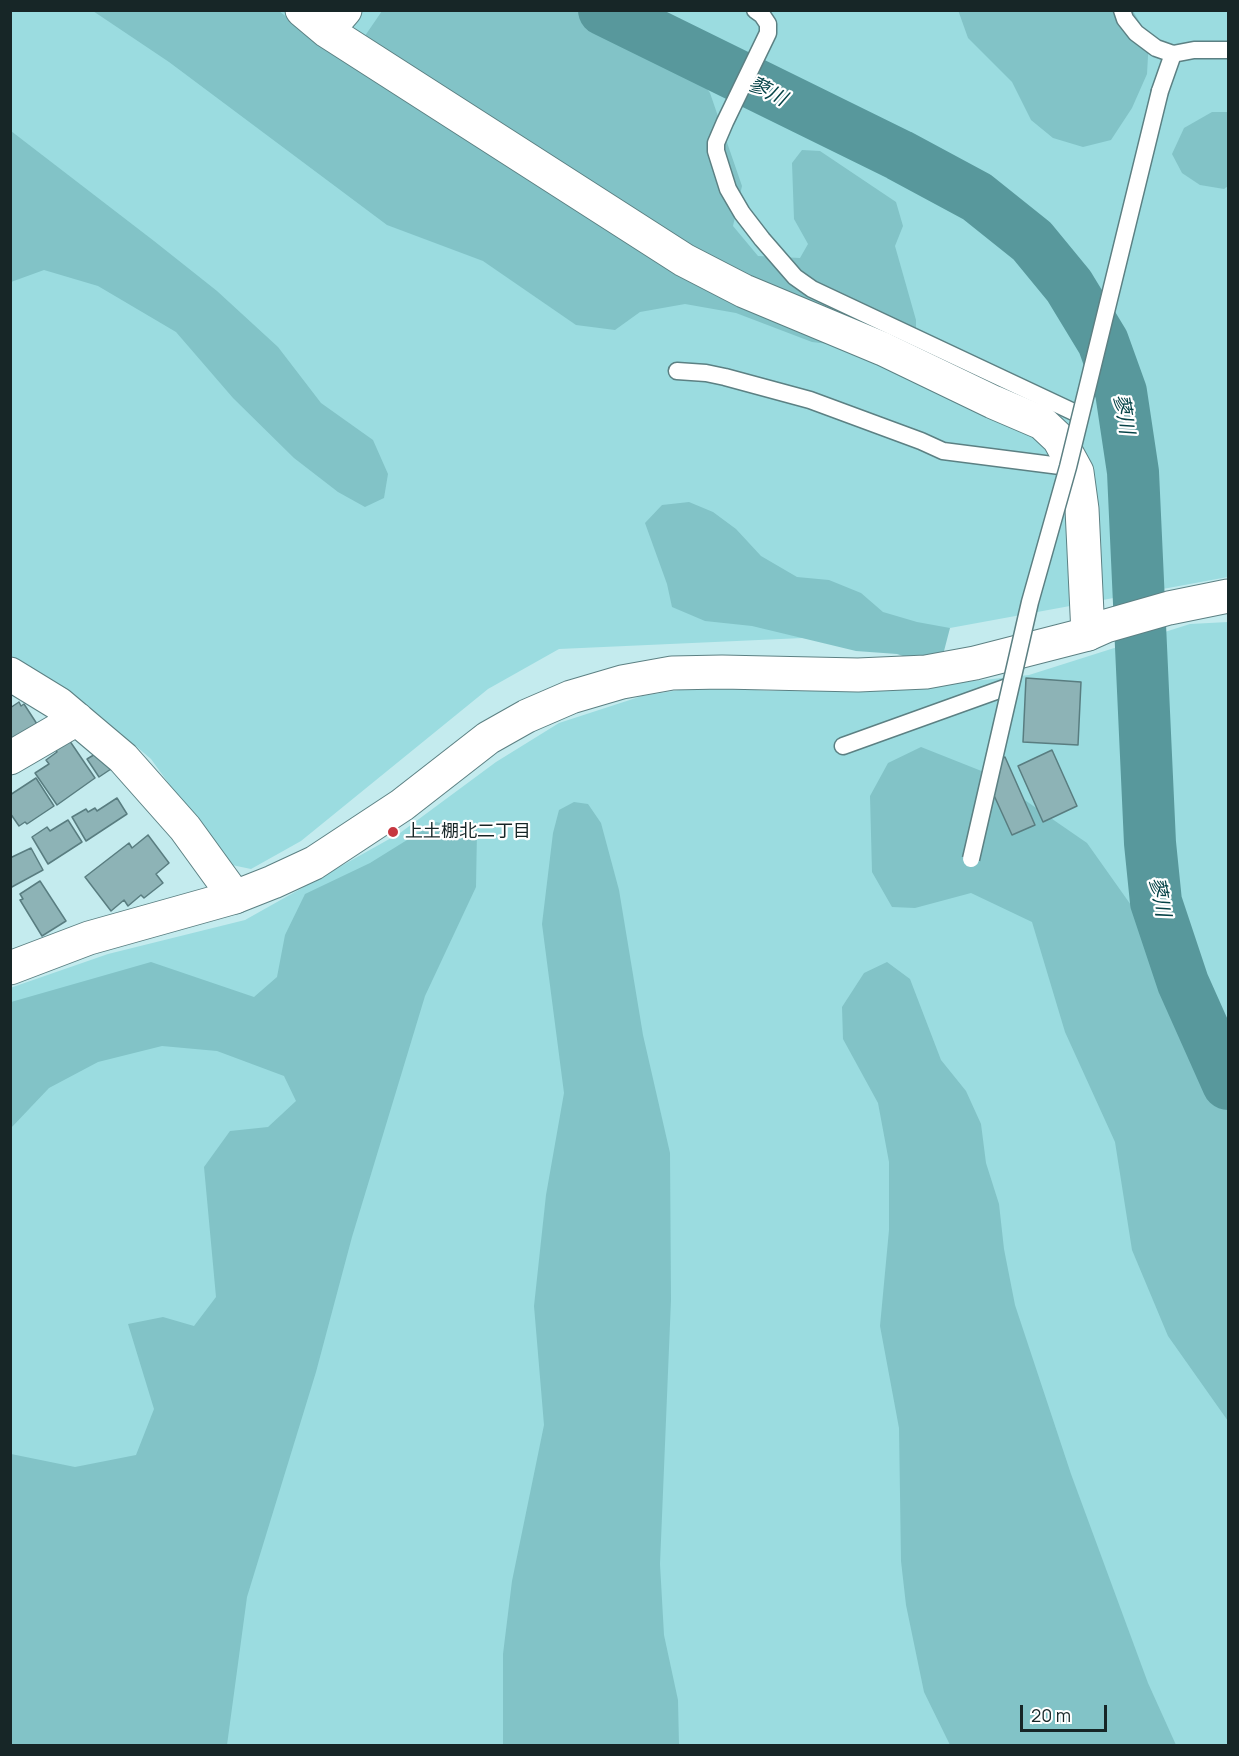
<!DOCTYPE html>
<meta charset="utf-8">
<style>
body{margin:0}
#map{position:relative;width:1239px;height:1756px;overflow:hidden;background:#c4ebee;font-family:Manrope,sans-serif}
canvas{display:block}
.frame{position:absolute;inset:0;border:12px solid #172627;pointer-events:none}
.scale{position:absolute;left:1020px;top:1705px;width:87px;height:27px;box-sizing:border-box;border:3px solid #172627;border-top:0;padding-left:8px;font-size:18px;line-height:21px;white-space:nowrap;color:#172627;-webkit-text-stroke:4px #fff;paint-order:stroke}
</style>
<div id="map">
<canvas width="1239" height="1756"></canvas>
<div class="frame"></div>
<div class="scale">20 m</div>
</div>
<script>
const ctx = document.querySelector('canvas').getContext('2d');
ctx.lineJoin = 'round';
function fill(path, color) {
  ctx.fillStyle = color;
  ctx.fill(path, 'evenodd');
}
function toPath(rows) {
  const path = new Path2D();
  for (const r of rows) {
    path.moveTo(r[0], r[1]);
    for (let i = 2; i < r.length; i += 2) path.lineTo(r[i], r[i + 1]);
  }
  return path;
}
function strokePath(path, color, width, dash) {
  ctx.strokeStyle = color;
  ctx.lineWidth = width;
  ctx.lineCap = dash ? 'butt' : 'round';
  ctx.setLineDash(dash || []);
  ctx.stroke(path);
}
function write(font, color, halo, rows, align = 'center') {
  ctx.font = font + ' Manrope,"Noto Sans JP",sans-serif';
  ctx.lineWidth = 4.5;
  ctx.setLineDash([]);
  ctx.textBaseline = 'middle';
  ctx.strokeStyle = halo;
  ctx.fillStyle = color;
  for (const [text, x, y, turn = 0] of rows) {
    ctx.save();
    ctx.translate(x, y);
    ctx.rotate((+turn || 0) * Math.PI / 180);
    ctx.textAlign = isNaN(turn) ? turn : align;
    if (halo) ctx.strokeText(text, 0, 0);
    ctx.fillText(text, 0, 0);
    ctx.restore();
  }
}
const green = toPath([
 [362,10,1228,11,1228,577,950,628,919,635,880,648,803,638,559,649,488,689,301,841,251,869,227,864,151,759,98,714,39,677,11,663,11,11,307,11,341,34],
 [1228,622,1228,1745,11,1745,10,988,108,954,245,920,400,833,496,762,559,723,642,696,704,686,769,691,900,689,1029,675,1190,624]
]);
const forest = toPath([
 [958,10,1133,11,1149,38,1147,74,1132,108,1111,140,1083,147,1053,138,1031,120,1012,82,968,38],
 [93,11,279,11,322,45,358,46,382,11,602,11,656,41,696,73,710,93,742,186,733,226,758,256,800,258,808,244,794,219,792,163,802,150,820,151,896,202,903,226,895,246,916,320,916,335,879,350,812,342,736,313,685,304,640,312,615,330,576,325,483,261,387,225,169,62],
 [1212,112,1228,112,1228,186,1224,189,1200,185,1182,173,1172,154,1184,128],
 [11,131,154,241,217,291,278,347,321,403,373,440,388,474,384,498,365,507,338,492,294,458,233,398,176,332,98,286,44,270,11,282],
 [689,502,713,512,736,529,761,556,797,577,829,580,861,593,883,612,917,622,950,628,944,651,927,664,897,654,856,651,752,626,705,621,672,607,667,584,645,523,662,505],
 [921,747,984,772,1087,843,1228,1042,1228,1421,1168,1336,1132,1250,1115,1142,1065,1032,1032,922,971,893,915,908,892,907,872,872,870,796,888,763],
 [574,802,588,804,601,823,619,890,643,1035,670,1153,671,1300,660,1564,664,1635,678,1700,679,1745,503,1745,503,1654,512,1581,544,1425,534,1306,546,1195,564,1093,542,924,553,833,559,810],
 [436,822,477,830,476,887,425,996,352,1237,316,1372,247,1597,227,1745,11,1745,11,1454,75,1467,136,1455,154,1409,128,1324,163,1317,194,1326,216,1297,204,1167,230,1131,268,1127,296,1101,284,1076,217,1051,162,1046,98,1062,49,1088,11,1128,11,1002,151,962,254,997,277,977,285,935,305,894,370,863],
 [887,962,910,979,941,1060,966,1091,981,1124,986,1163,999,1204,1004,1249,1015,1305,1071,1474,1148,1683,1176,1745,950,1745,924,1692,906,1605,901,1561,899,1428,880,1326,889,1230,889,1162,878,1103,843,1039,842,1007,864,973]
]);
const river = toPath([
 [604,10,899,155,977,197,1032,241,1069,286,1103,342,1121,392,1133,472,1150,843,1156,902,1183,983,1228,1084]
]);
const building = toPath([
 [1026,678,1081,682,1078,745,1023,742,1026,678],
 [19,702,21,706,24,704,37,724,10,743,10,708,19,702],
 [65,734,95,778,57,805,35,773,49,764,46,760,57,752,52,744,65,734],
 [1052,750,1077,806,1043,822,1018,766,1052,750],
 [97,753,111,769,99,777,87,759,97,753],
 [1005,757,1035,825,1012,835,987,780,999,775,994,762,1005,757],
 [36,778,54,806,27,824,25,822,19,826,10,813,10,795,36,778],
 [117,798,127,814,86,841,72,817,86,809,88,812,95,808,97,811,117,798],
 [68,820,82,842,48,864,32,837,47,827,50,831,68,820],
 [148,835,169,863,156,874,163,883,144,898,141,895,128,906,124,900,111,911,85,877,129,843,132,848,148,835],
 [31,848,43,870,10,888,10,858,31,848],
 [40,881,66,921,42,936,20,900,23,899,20,894,40,881]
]);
const service = toPath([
 [755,10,762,15,768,24,768,33,725,122,716,143,716,151,728,189,742,213,762,239,795,277,812,289,1080,415],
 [1122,10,1125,19,1136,33,1156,48,1173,54,1194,50,1228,50],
 [1160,91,1173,54],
 [677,371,706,373,725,377,810,400,921,441,943,451,1068,467],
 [843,746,1010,686]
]);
const minor = toPath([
 [302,10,327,31,684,260,744,291,883,349,993,402,1042,423,1059,439,1077,472,1082,509,1088,634],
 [327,31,345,10],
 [10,674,59,704,123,758,185,828,235,897,89,938,10,968],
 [10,758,77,719]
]);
const tertiary = toPath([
 [235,897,273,882,314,863,402,805,488,738,527,716,571,697,622,682,672,673,722,672,858,675,926,672,975,663,1088,634,1106,626,1169,608,1228,596]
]);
const serviceBridge = toPath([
 [971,859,1030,602,1068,467,1160,91]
]);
const markers = [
 [393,832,6,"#c63740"]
];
const poiNames = [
 ["上土棚北二丁目",405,832]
];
const waterNames = [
 ["蓼川",767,92,27],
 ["蓼川",1123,414,80],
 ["蓼川",1159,897,79]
];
fill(green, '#9bdce0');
fill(forest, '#82c3c7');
strokePath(river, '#58989c', 52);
fill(building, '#8db3b6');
strokePath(building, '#597d80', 1.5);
strokePath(service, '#5c8083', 19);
strokePath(minor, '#5c8083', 35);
strokePath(tertiary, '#5c8083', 35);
strokePath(service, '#fff', 16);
strokePath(minor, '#fff', 33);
strokePath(tertiary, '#fff', 33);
strokePath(serviceBridge, '#5c8083', 19, []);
strokePath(serviceBridge, '#fff', 16);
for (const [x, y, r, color] of markers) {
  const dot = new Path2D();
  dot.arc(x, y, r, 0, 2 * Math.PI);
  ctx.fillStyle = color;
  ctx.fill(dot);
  strokePath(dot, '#fff', 2);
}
write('18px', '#172627', '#fff', poiNames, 'left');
write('italic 20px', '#054347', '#fff', waterNames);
</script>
